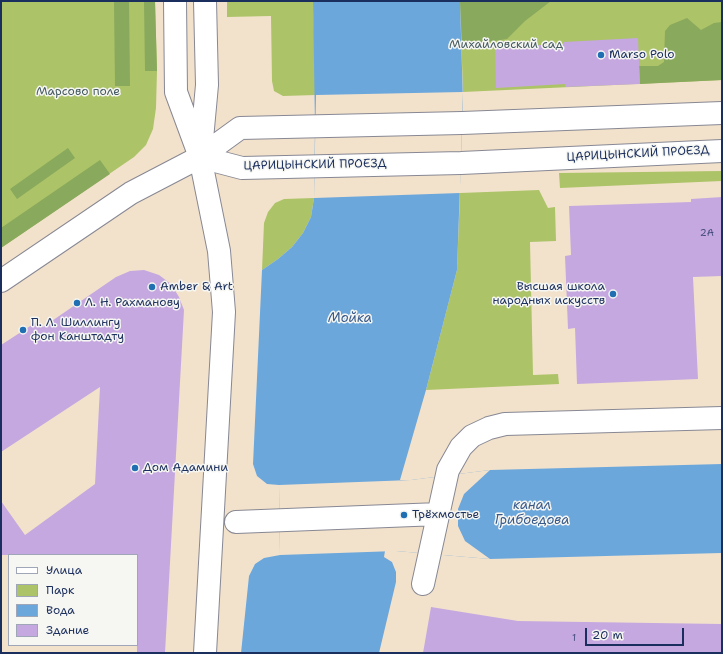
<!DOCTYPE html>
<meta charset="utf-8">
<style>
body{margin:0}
#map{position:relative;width:723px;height:654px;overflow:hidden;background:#f3e2cb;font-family:"Shantell Sans",sans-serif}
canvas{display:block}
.frame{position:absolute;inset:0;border:2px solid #1b2f5e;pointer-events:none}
.legend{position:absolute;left:8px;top:554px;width:130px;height:92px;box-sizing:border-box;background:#f6f6f2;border:1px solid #9ea6b7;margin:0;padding:5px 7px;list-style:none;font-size:12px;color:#1b2f5e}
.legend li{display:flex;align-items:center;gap:8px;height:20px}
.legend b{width:20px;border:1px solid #9ea6b7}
.scale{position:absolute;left:585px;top:628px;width:99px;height:18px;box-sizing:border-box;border:2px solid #1b2f5e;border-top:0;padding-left:5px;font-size:12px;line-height:14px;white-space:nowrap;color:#1b2f5e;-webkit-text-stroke:3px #f6f6f2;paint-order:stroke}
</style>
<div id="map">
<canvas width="723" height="654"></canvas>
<div class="frame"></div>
<ul class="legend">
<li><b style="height:5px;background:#fff"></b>Улица</li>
<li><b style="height:11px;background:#acc368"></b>Парк</li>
<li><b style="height:11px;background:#6ca7dc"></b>Вода</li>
<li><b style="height:11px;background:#c6a8e0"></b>Здание</li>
</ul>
<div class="scale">20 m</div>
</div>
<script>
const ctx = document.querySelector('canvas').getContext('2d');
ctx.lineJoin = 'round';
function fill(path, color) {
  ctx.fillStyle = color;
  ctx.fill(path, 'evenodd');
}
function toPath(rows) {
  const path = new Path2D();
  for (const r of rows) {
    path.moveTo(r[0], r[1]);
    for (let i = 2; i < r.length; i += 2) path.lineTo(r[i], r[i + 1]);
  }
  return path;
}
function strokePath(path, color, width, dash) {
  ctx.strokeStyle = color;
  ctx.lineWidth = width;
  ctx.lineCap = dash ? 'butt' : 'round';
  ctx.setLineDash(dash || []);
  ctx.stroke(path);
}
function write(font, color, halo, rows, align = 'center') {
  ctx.font = font + ' "Shantell Sans",sans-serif';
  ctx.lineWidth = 3;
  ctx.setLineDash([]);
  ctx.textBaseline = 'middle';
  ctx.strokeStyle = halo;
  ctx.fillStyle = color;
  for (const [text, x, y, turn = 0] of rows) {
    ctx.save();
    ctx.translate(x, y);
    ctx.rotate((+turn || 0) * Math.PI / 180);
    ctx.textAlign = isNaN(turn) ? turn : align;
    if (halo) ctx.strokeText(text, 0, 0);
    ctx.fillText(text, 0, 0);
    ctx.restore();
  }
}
const green = toPath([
 [1,1,155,1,157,71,156,108,153,129,146,145,134,157,1,248],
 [227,1,313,1,316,95,283,96,274,91,272,81,271,16,227,17],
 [460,1,722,1,722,80,463,92],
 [722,171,722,181,560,188,559,173],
 [539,190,548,208,555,207,556,241,530,242,533,375,558,374,559,384,426,390,457,270,460,193],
 [314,198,311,217,303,233,292,247,278,259,262,270,264,223,268,212,275,203,284,199]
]);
const forest = toPath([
 [114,1,129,1,130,86,115,86],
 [144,1,155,1,157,71,145,71],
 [460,1,551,1,525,21,507,39,462,46],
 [687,18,701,30,714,23,722,22,722,80,640,84,639,66,658,66,664,62,665,31,670,25],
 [68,148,75,158,17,199,10,189],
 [100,160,110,174,1,248,1,228]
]);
const water = toPath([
 [313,1,460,1,463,102,457,270,426,390,400,480,411,480,490,470,722,464,722,553,490,559,396,551,385,551,384,557,392,562,396,572,396,582,379,653,241,653,249,576,255,564,264,558,280,555,279,485,267,484,257,476,253,464,262,270,278,259,292,247,303,233,311,217,314,198,315,126]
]);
const pier = toPath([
 [463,92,460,193,314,198,316,95],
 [490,470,464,494,458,509,458,526,465,541,490,559,396,551,280,555,279,485,411,480]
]);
const building = toPath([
 [638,38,640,84,565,87,565,84,496,88,495,47,563,44,564,42],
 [722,197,722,276,693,277,698,379,577,384,575,328,568,329,565,256,571,255,569,206,691,202,691,199],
 [144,270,159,275,171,284,179,297,184,310,165,653,137,653,137,555,1,555,1,501,25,535,95,484,100,387,1,452,1,345,38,321,43,327,116,277,130,271],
 [431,607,518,621,722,624,722,653,423,653]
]);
const minor = toPath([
 [1,281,131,193,200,157,219,251,224,312,205,653],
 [236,522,439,514],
 [423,584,448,470,461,447,472,436,489,428,505,424,722,418]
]);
const major = toPath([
 [175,1,176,92,200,157],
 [201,150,207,85,205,1],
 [200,157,240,128,462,123,722,113],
 [200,157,242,168,461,163,722,151]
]);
const markers = [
 [601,55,4,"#1f6fb2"],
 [152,287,4,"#1f6fb2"],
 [613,294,4,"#1f6fb2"],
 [77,303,4,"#1f6fb2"],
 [23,330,4,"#1f6fb2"],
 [135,468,4,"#1f6fb2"],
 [404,515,4,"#1f6fb2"]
];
const numberNames = [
 ["2А",707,233],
 ["1",574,638]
];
const parkNames = [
 ["Михайловский сад",506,45],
 ["Марсово поле",78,92]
];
const poiNames = [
 ["Marso Polo",609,55],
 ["Amber & Art",160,287],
 ["Высшая школа",605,287,"right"],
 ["народных искусств",605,301,"right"],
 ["Л. Н. Рахманову",85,303],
 ["П. Л. Шиллингу",31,323],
 ["фон Канштадту",31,337],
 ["Дом Адамини",143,468],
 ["Трёхмостье",412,515]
];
const streetNames = [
 ["ЦАРИЦЫНСКИЙ ПРОЕЗД",638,154,-3],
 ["ЦАРИЦЫНСКИЙ ПРОЕЗД",315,165,-1]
];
const waterNames = [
 ["Мойка",350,319],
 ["канал",532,506],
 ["Грибоедова",532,521]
];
fill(green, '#acc368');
fill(forest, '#89a95c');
fill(water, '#6ca7dc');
fill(pier, '#f3e2cb');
fill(building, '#c6a8e0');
strokePath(minor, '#878894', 24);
strokePath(major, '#878894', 24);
strokePath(minor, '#fff', 22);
strokePath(major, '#fff', 22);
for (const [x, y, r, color] of markers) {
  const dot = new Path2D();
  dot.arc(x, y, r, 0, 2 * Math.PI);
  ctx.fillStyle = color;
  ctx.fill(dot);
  strokePath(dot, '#f6f6f2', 1.5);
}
write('10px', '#464d7e', null, numberNames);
write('12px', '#465b61', '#f6f6f2', parkNames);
write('12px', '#1b2f5e', '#f6f6f2', poiNames, 'left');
write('12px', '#1b2f5e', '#f6f6f2', streetNames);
write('italic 13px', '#37598a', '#f6f6f2', waterNames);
</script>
